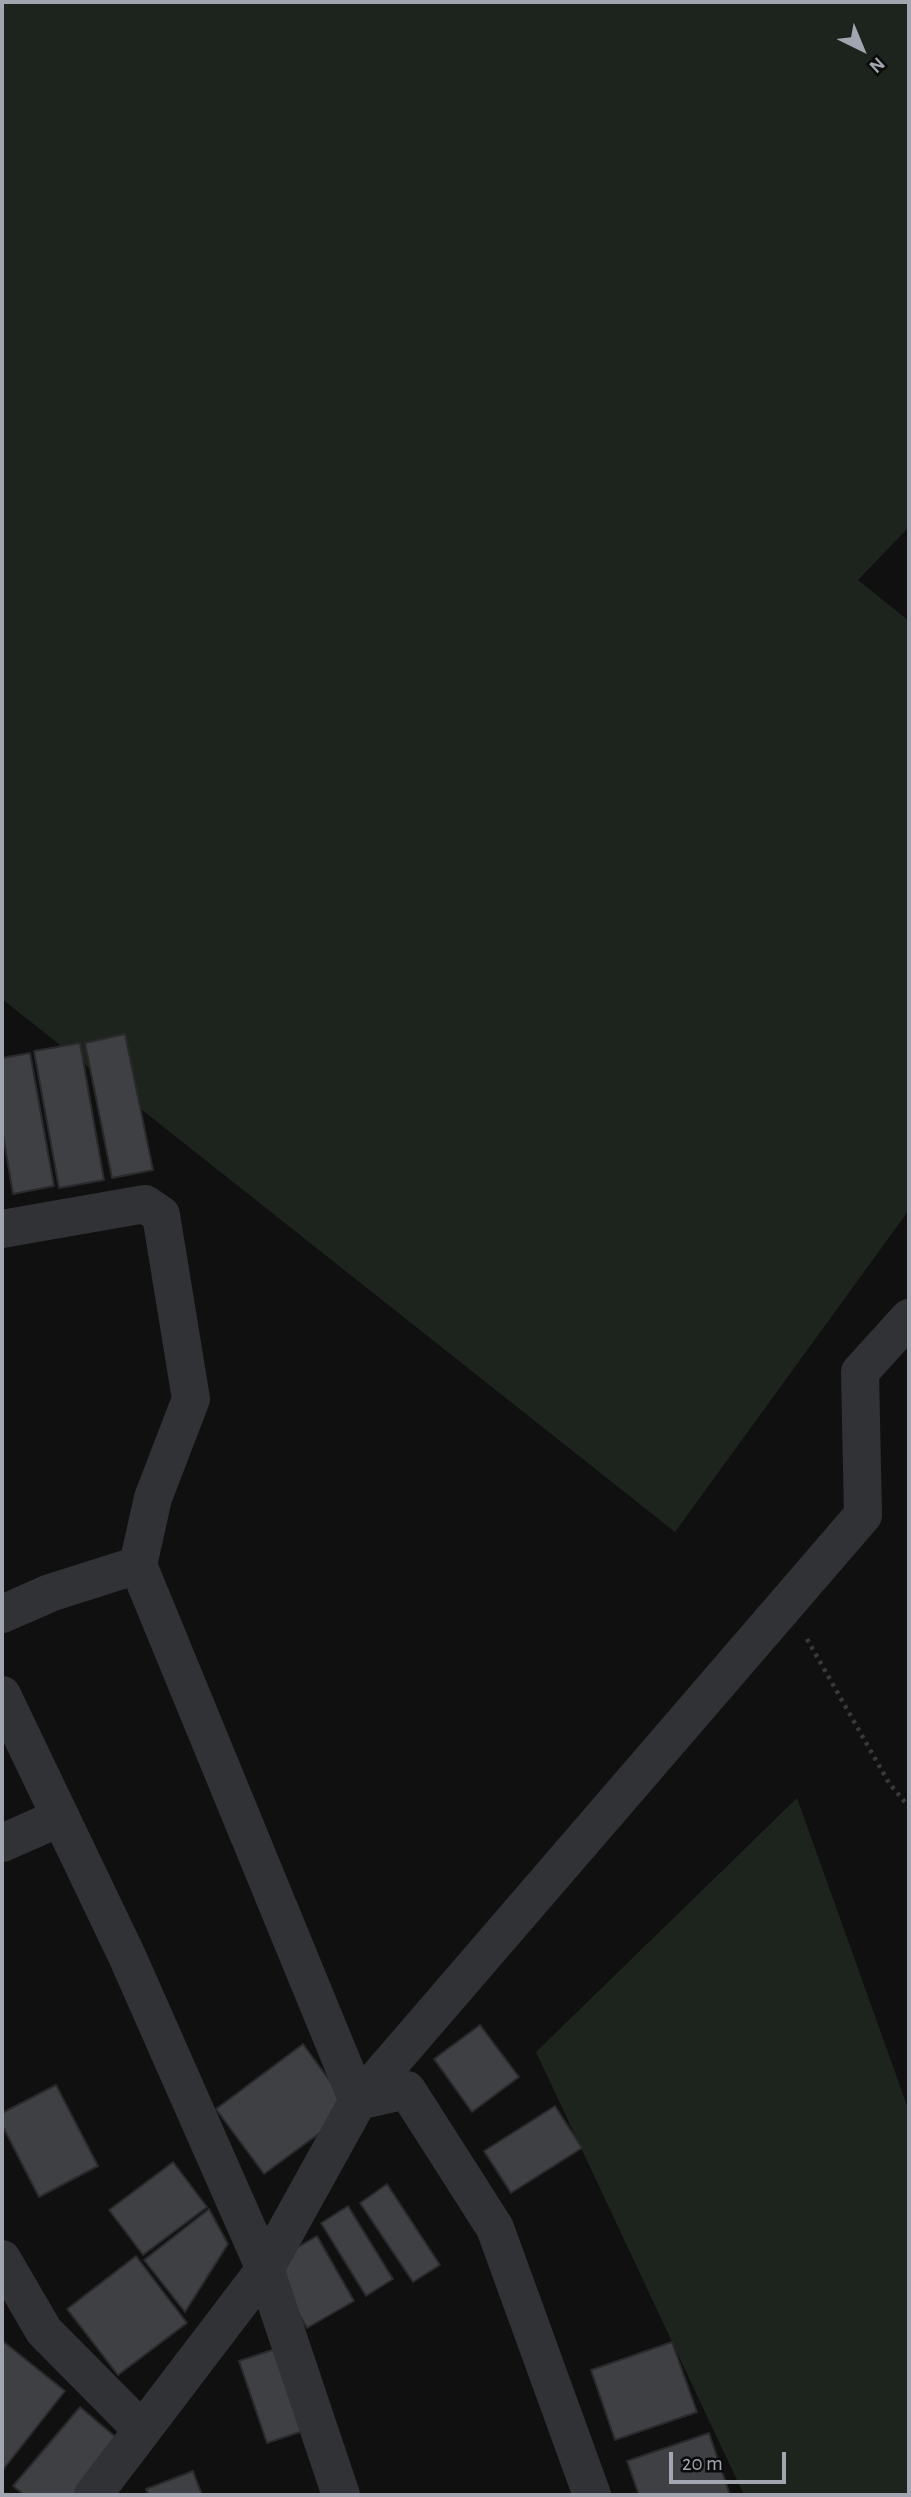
<!DOCTYPE html>
<style>
body{margin:0}
#map{position:relative;width:911px;height:2497px;overflow:hidden;background:#101011;font-family:"Alegreya Sans",sans-serif}
canvas{display:block}
.frame{position:absolute;inset:0;border:4px solid #a2a6b1;pointer-events:none}
.north{position:absolute;left:827px;top:14px;width:70px;height:70px;-webkit-text-stroke:5px #0b0b0c;paint-order:stroke;rotate:137deg;font-size:19px;font-weight:700;line-height:28px;text-align:center;color:#a2a6b1}
.north::after{content:'';display:block;margin:auto;width:24px;height:32px;background:#a2a6b1;clip-path:polygon(50% 0,100% 100%,50% 72%,0 100%)}
.scale{position:absolute;left:669px;top:2452px;width:117px;height:32px;box-sizing:border-box;border:4px solid #a2a6b1;border-top:0;padding-left:9px;font-size:21px;line-height:24px;white-space:nowrap;color:#a2a6b1;-webkit-text-stroke:5px #0b0b0c;paint-order:stroke}
</style>
<div id="map">
<canvas width="911" height="2497"></canvas>
<div class="frame"></div>
<div class="north">N</div>
<div class="scale">20 m</div>
</div>
<script>
const ctx = document.querySelector('canvas').getContext('2d');
ctx.lineJoin = 'round';
function fill(path, color) {
  ctx.fillStyle = color;
  ctx.fill(path, 'evenodd');
}
function toPath(rows) {
  const path = new Path2D();
  for (const r of rows) {
    path.moveTo(r[0], r[1]);
    for (let i = 2; i < r.length; i += 2) path.lineTo(r[i], r[i + 1]);
  }
  return path;
}
function strokePath(path, color, width, dash) {
  ctx.strokeStyle = color;
  ctx.lineWidth = width;
  ctx.lineCap = dash ? 'butt' : 'round';
  ctx.setLineDash(dash || []);
  ctx.stroke(path);
}
const green = toPath([
 [2,2,909,2,909,527,858,580,909,621,909,1210,675,1532,2,999],
 [797,1798,909,2111,909,2495,744,2495,536,2052]
]);
const building = toPath([
 [125,1034,153,1170,112,1178,85,1043,125,1034],
 [80,1043,104,1180,59,1188,34,1051,80,1043],
 [30,1053,54,1186,13,1194,2,1129,2,1058,30,1053],
 [480,2025,519,2077,472,2112,434,2059,480,2025],
 [303,2044,351,2110,264,2174,216,2109,303,2044],
 [56,2085,98,2166,39,2197,2,2125,2,2113,56,2085],
 [555,2106,582,2148,511,2193,484,2151,555,2106],
 [173,2162,207,2207,143,2255,109,2210,173,2162],
 [387,2184,440,2265,413,2282,360,2203,387,2184],
 [348,2206,393,2279,366,2296,321,2223,348,2206],
 [209,2209,228,2244,185,2312,144,2260,209,2209],
 [317,2236,354,2301,307,2328,270,2263,317,2236],
 [136,2256,187,2323,118,2375,67,2309,136,2256],
 [4,2342,65,2391,2,2471,2,2345,4,2342],
 [672,2342,697,2412,615,2440,591,2370,672,2342],
 [278,2348,306,2430,267,2443,239,2361,278,2348],
 [80,2407,124,2444,80,2495,24,2495,13,2486,80,2407],
 [709,2433,730,2495,639,2495,627,2461,709,2433],
 [193,2471,202,2495,149,2495,146,2489,193,2471]
]);
const path = toPath([
 [807,1639,889,1783,909,1807]
]);
const minor = toPath([
 [2,1229,145,1204,161,1215,191,1399,153,1498,138,1565],
 [2,1614,50,1593,138,1565,358,2101],
 [2,1695,127,1956,265,2269,341,2495],
 [2,1843,59,1818],
 [358,2101,407,2090,495,2228,592,2495],
 [2,2259,44,2331,141,2429],
 [93,2495,265,2269,358,2101,863,1515,860,1372,909,1318]
]);
fill(green, '#1d241e');
fill(building, '#3f4044');
strokePath(building, '#2a2a2d', 2);
strokePath(path, '#37393d', 4.5, [3.5, 5]);
strokePath(minor, '#313236', 38);
</script>
